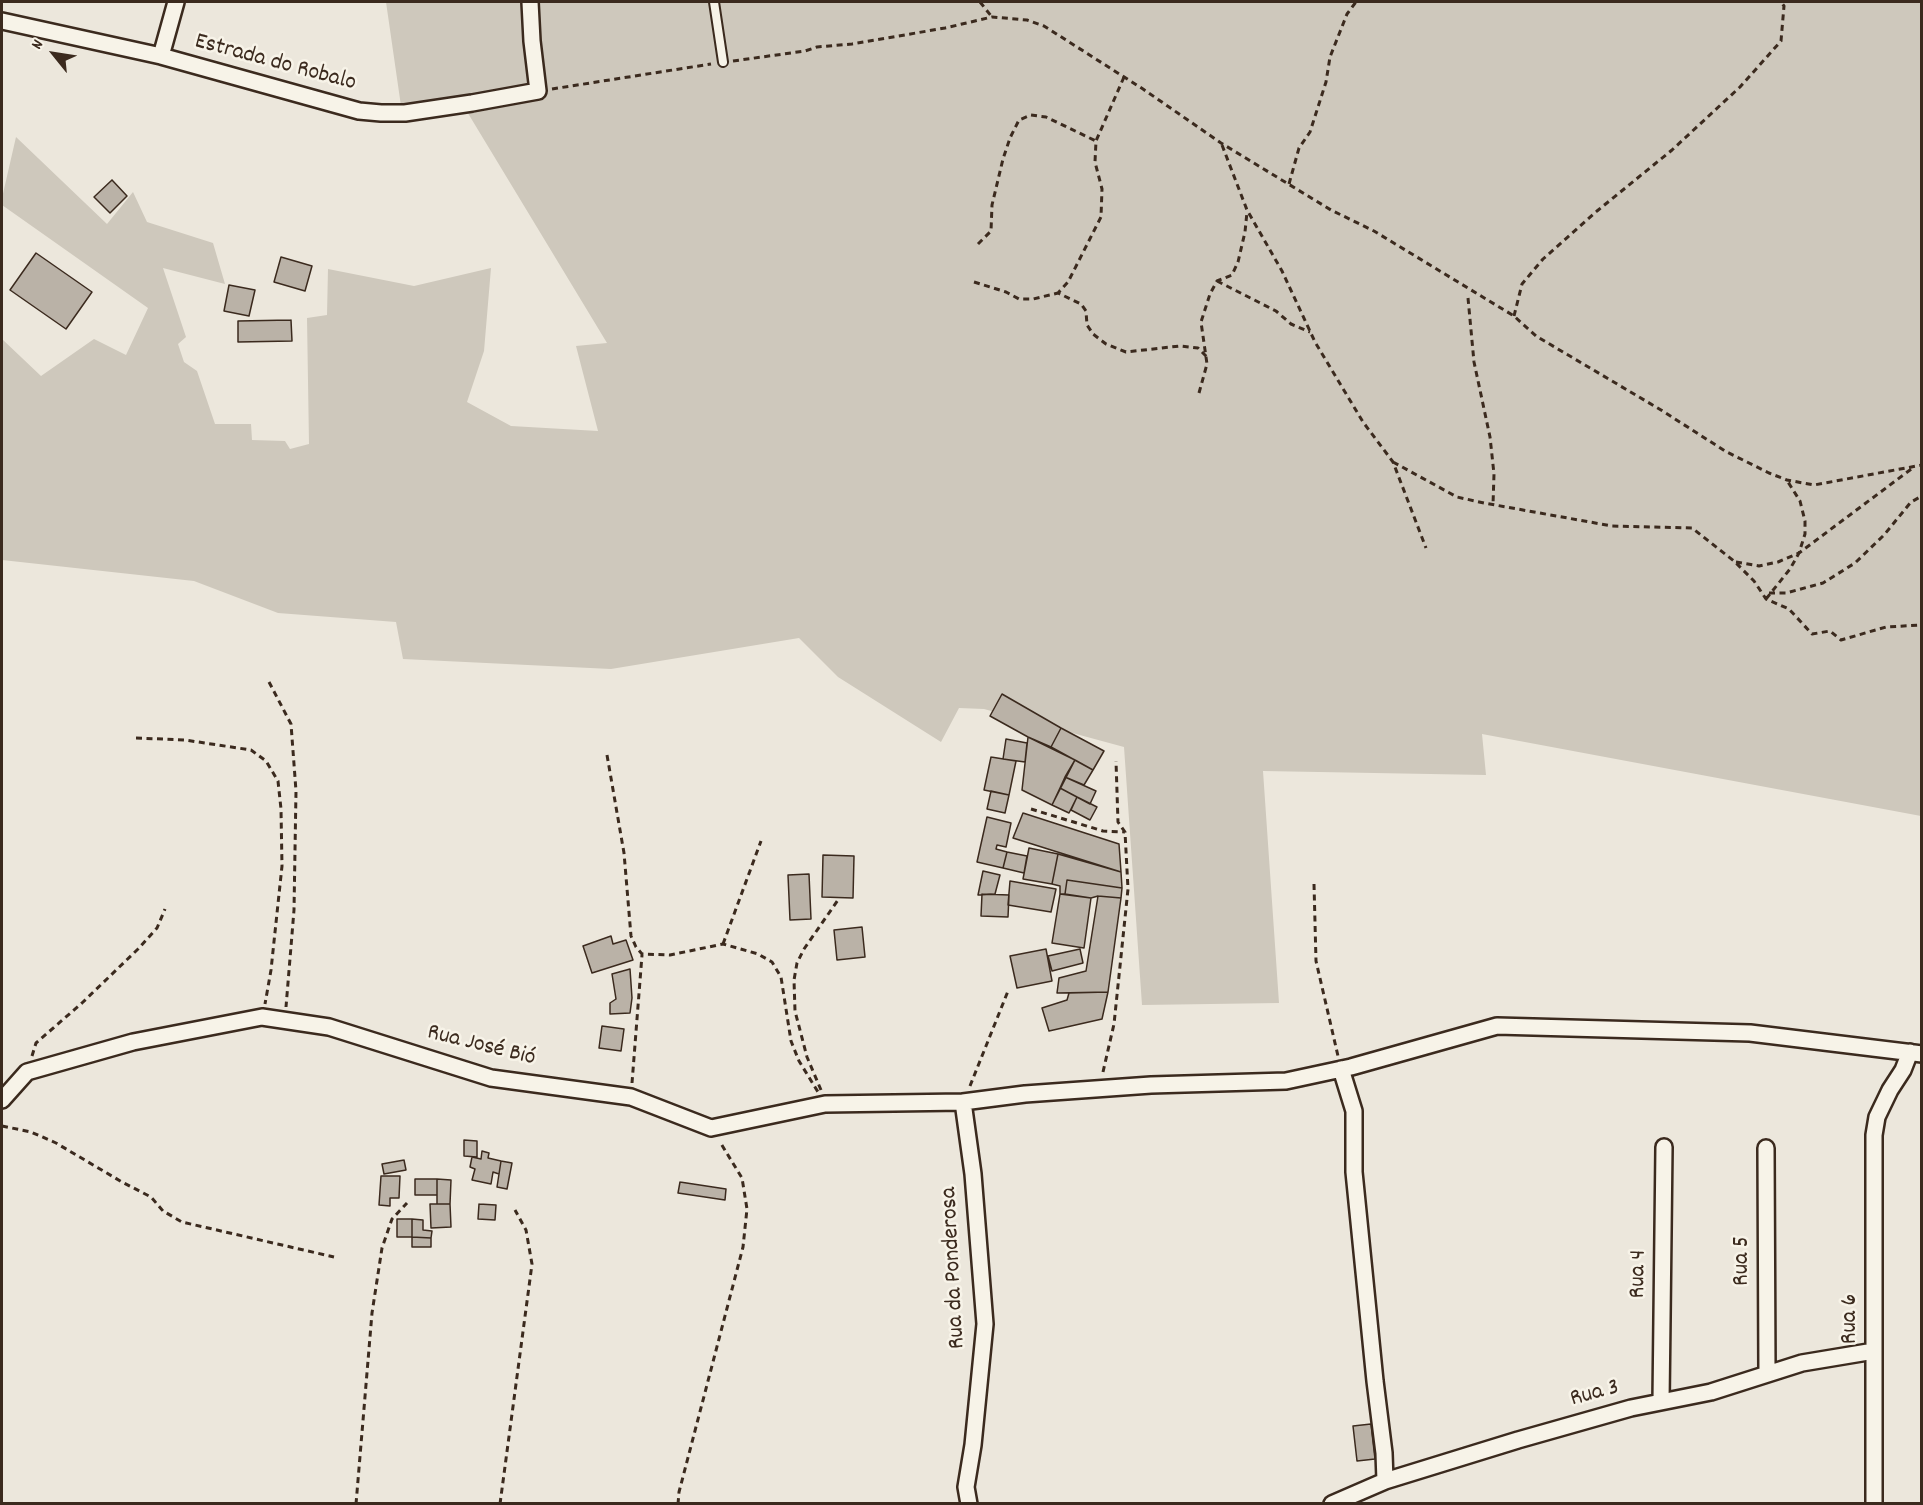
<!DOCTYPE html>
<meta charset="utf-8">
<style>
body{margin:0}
#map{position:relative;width:1923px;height:1505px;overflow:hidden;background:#ece7dc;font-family:Dekko,sans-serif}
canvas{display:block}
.frame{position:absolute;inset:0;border:3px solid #3b2a1e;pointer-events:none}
.north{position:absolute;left:24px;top:24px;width:60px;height:60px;-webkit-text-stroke:4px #f7f3e8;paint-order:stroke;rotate:300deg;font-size:16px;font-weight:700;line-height:24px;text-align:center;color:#3b2a1e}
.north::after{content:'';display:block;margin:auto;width:21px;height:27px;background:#3b2a1e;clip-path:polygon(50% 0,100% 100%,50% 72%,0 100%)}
</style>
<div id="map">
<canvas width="1923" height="1505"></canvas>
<div class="frame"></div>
<div class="north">N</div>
</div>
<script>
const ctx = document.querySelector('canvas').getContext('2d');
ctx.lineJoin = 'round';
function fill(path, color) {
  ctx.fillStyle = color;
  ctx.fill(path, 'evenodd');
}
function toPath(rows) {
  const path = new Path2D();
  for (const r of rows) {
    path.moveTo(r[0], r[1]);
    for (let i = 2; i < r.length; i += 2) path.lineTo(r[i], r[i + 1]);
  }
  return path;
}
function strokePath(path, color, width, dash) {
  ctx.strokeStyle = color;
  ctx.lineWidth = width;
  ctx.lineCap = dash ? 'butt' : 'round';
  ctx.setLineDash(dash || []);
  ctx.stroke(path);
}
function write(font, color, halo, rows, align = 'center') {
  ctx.font = font + ' Dekko,sans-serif';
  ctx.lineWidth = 5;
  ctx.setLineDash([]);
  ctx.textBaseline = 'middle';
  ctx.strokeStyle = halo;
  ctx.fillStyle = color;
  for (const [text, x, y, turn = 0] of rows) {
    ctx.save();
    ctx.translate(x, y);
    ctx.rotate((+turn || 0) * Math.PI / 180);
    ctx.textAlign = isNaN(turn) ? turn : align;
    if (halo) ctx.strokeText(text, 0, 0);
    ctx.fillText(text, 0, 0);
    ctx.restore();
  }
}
const green = toPath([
 [386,2,1921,2,1921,816,1482,734,1486,775,1263,771,1279,1003,1142,1005,1124,747,984,709,959,708,941,742,838,677,799,638,611,669,403,659,396,622,278,613,194,581,2,560,2,339,41,376,94,339,126,355,148,308,2,205,2,198,16,137,107,224,133,192,147,222,213,243,225,284,163,268,186,337,178,344,184,362,197,371,215,424,251,424,252,440,285,441,290,449,309,444,307,318,327,315,328,269,414,286,491,268,484,351,467,402,511,426,598,431,576,346,607,343,466,110,401,106]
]);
const building = toPath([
 [112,180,127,196,110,213,94,197,112,180],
 [36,253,92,292,66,329,10,290,36,253],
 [281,257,312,266,305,291,274,282,281,257],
 [229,285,255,290,249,316,224,311,229,285],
 [291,320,292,341,238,342,238,321,291,320],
 [1002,694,1061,728,1051,747,1028,737,990,716,1002,694],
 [1061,728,1104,751,1093,770,1051,747,1061,728],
 [1028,737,1075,760,1052,805,1022,790,1028,737],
 [1006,739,1027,743,1025,762,1003,759,1006,739],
 [991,757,1016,761,1009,795,984,790,991,757],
 [1075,760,1093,770,1084,785,1065,777,1075,760],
 [1065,777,1096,791,1090,804,1060,788,1065,777],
 [1060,788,1077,797,1069,813,1052,805,1060,788],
 [991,791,1009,795,1005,813,987,809,991,791],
 [1077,797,1097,807,1090,820,1071,810,1077,797],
 [1023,813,1119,844,1121,872,1013,838,1023,813],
 [987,817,1011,823,1006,847,997,845,996,849,1007,852,1003,868,977,862,987,817],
 [1029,848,1058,854,1052,884,1023,879,1029,848],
 [1007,852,1027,856,1024,873,1003,868,1007,852],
 [1058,854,1121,872,1122,888,1067,880,1065,894,1060,894,1060,886,1052,884,1058,854],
 [823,855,854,856,853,898,822,897,823,855],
 [983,871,1000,875,995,894,978,895,983,871],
 [809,874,811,919,790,920,788,875,809,874],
 [1067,880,1122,888,1121,898,1098,896,1091,898,1065,894,1067,880],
 [1010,881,1056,889,1051,912,1008,905,1010,881],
 [982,894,1009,895,1008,917,981,916,982,894],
 [1060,894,1091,898,1084,948,1052,943,1060,894],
 [1098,896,1121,898,1108,992,1057,993,1059,978,1086,971,1098,896],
 [862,927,865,957,837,960,834,930,862,927],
 [611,936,613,944,626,940,633,960,592,973,583,946,611,936],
 [1046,949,1052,981,1017,988,1010,956,1046,949],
 [1080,949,1083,963,1052,971,1048,956,1080,949],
 [630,969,632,998,630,1013,610,1014,610,1003,616,999,612,974,630,969],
 [1108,992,1102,1019,1049,1031,1042,1008,1067,1000,1069,993,1108,992],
 [602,1026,624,1029,621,1051,599,1048,602,1026],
 [464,1140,477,1141,477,1157,464,1156,464,1140],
 [482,1151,489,1153,488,1158,501,1161,499,1174,493,1172,491,1184,472,1180,475,1169,470,1167,472,1157,481,1159,482,1151],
 [404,1160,406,1170,384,1174,382,1164,404,1160],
 [501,1161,512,1163,507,1189,497,1187,501,1161],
 [381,1176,400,1176,399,1198,390,1198,390,1206,379,1205,381,1176],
 [415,1179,437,1179,437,1195,415,1195,415,1179],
 [437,1179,451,1180,450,1204,437,1204,437,1179],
 [680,1182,726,1189,725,1200,678,1193,680,1182],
 [430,1204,450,1204,451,1227,431,1228,430,1204],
 [479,1204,496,1205,495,1220,478,1219,479,1204],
 [397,1219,412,1219,412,1237,397,1237,397,1219],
 [412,1219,423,1220,423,1230,432,1231,431,1238,412,1237,412,1219],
 [412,1237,431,1238,431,1247,412,1247,412,1237],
 [1371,1424,1375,1459,1357,1461,1353,1426,1371,1424]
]);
const path = toPath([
 [980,2,992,17],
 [733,61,805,51,817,47,852,44,945,28,992,17,1027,20,1044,26,1143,89,1221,143,1331,210,1374,231,1514,316,1536,336,1661,410,1725,451,1769,473,1787,480,1814,485,1922,465],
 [1124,77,1096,141,1095,162,1102,189,1101,217,1068,282,1058,293,1081,304,1086,311,1087,325,1093,334,1106,344,1126,352,1180,346,1198,348,1207,357],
 [552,89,711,64],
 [1222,145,1247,210,1282,271,1315,342,1363,422,1393,462,1426,548],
 [1289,184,1299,148,1310,132,1326,82,1330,57,1347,14,1356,2],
 [978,244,991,231,992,205,1003,159,1010,138,1019,120,1031,115,1046,117,1096,141],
 [1217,281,1276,311,1291,324,1310,332],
 [974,282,1006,292,1019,299,1033,299,1058,293],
 [1468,298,1474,362,1490,437,1494,474,1493,505],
 [1514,316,1522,284,1543,259,1597,211,1672,150,1740,87,1781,41,1784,6,1781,2],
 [1199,393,1207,364,1201,322,1210,294,1217,281,1232,275,1238,262,1245,232,1247,212],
 [1393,462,1457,497,1484,503,1612,526,1692,528,1734,561,1754,581,1766,599,1789,609,1812,634,1830,631,1841,640,1886,627,1922,625],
 [1736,562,1759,566,1778,562,1799,553,1914,467],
 [1769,593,1786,593,1823,583,1855,563,1884,535,1911,502,1922,496],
 [1766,599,1790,569,1799,553,1805,534,1805,521,1800,501,1788,482],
 [269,682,291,724,296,791,294,910,286,1007],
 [136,738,185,740,251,750,266,761,278,781,281,809,282,866,271,970,265,1004],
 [607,755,624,853,631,936,636,947,642,954,670,955,723,944,758,954,772,962,781,977,791,1041,799,1061,818,1092],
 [1031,809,1103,831,1125,832],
 [1314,884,1316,961,1338,1056],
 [723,944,761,841],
 [1922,960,1922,976],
 [32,1056,36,1043,82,1003,138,949,157,928,165,909],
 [1103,1072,1114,1024,1128,889,1125,832,1118,822,1116,761],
 [632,1083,642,955],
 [970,1086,1008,991],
 [821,1090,807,1057,795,1011,794,980,797,963,804,949,838,900],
 [2,1126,31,1132,56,1143,122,1182,151,1197,163,1211,182,1222,334,1257],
 [356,1504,372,1313,382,1248,392,1219,407,1203],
 [500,1504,532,1264,526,1230,515,1210],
 [678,1504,679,1492,743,1247,747,1209,742,1178,720,1142]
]);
const lane = toPath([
 [714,2,723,62]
]);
const street = toPath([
 [2,21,161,56,359,111,381,113,405,113,472,103,538,91,532,41,530,2],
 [161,56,176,2],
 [1341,1069,1354,1111,1354,1172,1375,1381,1384,1453,1385,1481],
 [2,1100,27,1072,133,1042,262,1017,329,1027,491,1078,631,1097,711,1128,825,1104,963,1102,1025,1094,1151,1085,1286,1081,1351,1067,1497,1026,1750,1033,1922,1054],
 [963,1102,973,1174,985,1324,973,1445,966,1487,969,1504],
 [1766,1148,1767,1374],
 [1661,1402,1664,1147],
 [1332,1504,1385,1481,1518,1440,1631,1408,1711,1392,1802,1363,1874,1351],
 [1874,1504,1874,1135,1877,1117,1890,1090,1903,1070,1910,1052]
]);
const streetNames = [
 ["Estrada do Robalo",275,64,15],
 ["Rua José Bió",481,1047,14],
 ["Rua 5",1744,1261,-90],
 ["Rua da Ponderosa",955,1268,-93],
 ["Rua 4",1640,1274,-89],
 ["Rua 6",1852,1319,-90],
 ["Rua 3",1595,1395,-15]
];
fill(green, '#cec8bc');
fill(building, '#bab2a7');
strokePath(building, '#3b2a1e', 1.5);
strokePath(lane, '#3b2a1e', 12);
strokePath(street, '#3b2a1e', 20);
strokePath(path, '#3b2a1e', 3, [6, 4.5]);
strokePath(lane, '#f7f3e8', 8);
strokePath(street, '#f7f3e8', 15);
write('24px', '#3b2a1e', '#f7f3e8', streetNames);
</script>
